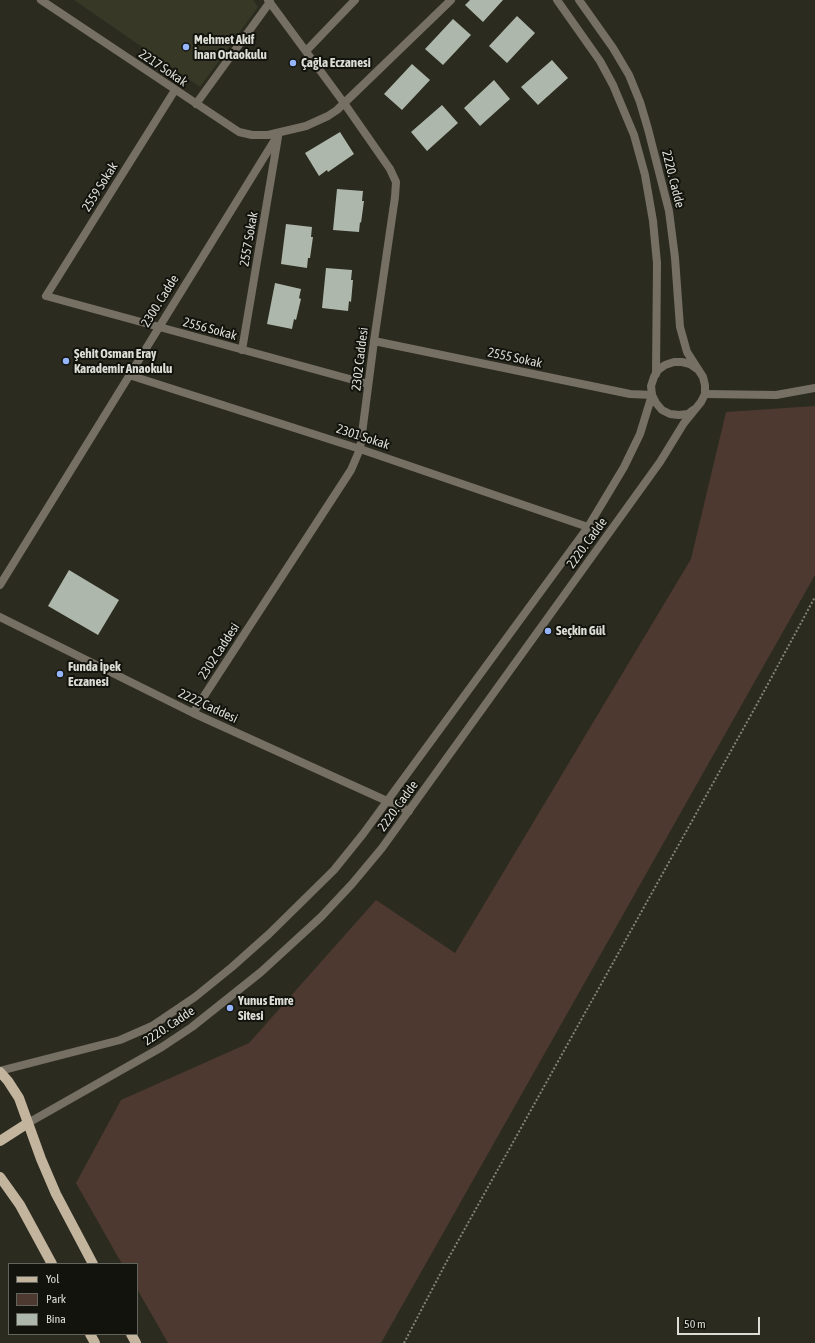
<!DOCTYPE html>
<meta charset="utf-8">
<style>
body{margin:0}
#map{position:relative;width:815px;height:1343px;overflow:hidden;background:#2b2b1f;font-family:"Asap Condensed",sans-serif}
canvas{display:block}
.legend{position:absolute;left:8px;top:1263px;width:130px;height:72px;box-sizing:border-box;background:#13130e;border:1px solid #63645e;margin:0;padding:5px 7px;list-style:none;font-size:12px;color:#dcddd5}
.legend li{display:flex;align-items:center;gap:8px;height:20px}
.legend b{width:20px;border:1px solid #63645e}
.scale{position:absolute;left:677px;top:1317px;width:83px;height:18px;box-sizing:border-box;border:2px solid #dcddd5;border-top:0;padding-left:5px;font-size:12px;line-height:14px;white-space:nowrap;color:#dcddd5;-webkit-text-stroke:3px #13130e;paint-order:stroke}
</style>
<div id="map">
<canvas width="815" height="1343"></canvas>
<ul class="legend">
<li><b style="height:5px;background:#c3b49e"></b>Yol</li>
<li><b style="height:11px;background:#4d3930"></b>Park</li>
<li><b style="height:11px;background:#aeb7ab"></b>Bina</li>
</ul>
<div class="scale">50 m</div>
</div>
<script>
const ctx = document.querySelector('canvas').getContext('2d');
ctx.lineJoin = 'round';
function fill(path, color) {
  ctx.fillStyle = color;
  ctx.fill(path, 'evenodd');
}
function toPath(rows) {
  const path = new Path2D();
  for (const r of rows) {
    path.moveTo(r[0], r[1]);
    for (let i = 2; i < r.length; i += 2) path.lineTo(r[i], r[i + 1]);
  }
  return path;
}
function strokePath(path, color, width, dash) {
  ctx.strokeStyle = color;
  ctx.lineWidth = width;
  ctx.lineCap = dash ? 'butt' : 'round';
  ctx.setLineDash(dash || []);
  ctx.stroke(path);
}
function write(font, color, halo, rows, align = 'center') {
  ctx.font = font + ' "Asap Condensed",sans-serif';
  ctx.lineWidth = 4;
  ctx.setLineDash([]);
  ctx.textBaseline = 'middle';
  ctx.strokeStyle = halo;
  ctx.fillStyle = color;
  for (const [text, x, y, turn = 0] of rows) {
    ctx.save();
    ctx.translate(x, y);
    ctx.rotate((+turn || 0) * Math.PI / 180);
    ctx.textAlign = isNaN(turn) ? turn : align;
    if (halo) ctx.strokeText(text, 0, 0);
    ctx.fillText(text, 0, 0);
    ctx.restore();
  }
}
const built = toPath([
 [74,0,253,0,258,7,200,87]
]);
const green = toPath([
 [815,406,815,575,381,1343,168,1343,137,1289,137,1264,122,1264,76,1183,121,1100,249,1043,376,900,455,953,691,559,726,412]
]);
const building = toPath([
 [470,0,503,0,483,22,465,5],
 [517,16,535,33,507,63,489,46],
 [453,19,471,35,443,65,425,49],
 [552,60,568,78,538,105,521,87],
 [412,64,430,80,402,110,384,94],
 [494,80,510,99,480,126,464,108],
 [442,105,458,123,427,151,411,132],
 [340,132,354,154,328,172,327,170,319,176,305,153],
 [337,189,363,191,362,201,364,201,361,223,360,222,359,232,333,230],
 [286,224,312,227,311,237,313,237,310,258,308,258,307,268,281,264],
 [326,268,352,270,351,280,353,280,351,302,349,301,348,311,322,308],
 [275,283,301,289,299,298,301,299,296,320,294,319,292,329,267,324],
 [69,570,119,600,98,635,48,606]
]);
const path = toPath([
 [404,1343,448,1259,756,706,815,597]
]);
const minor = toPath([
 [41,0,239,132,252,135,268,135,306,126,328,116,337,110,451,0],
 [306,51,355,0],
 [175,90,46,296,368,384],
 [196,104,270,2],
 [374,341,630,394,652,395],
 [242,350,278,137],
 [129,375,360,449,588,527],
 [705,394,776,395,815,388],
 [0,585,279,133],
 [0,617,193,713,409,811],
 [193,713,351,470,360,449,374,341,395,197,396,182,390,169,344,103,268,0]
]);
const tertiary = toPath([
 [557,0,600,61,613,85,634,135,645,175,653,221,657,263,656,374],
 [693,410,688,414,679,415,670,414,662,410,656,403,652,395,651,386,654,377,658,370,665,365,674,362,682,362,690,364,697,369],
 [0,1071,120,1040,152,1026,195,997,232,967,269,934,334,870,363,834,588,527,624,467,640,434,652,395],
 [28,1123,162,1047,192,1027,261,972,321,917,352,884,382,848,660,462,684,423,701,402,705,394,705,385,703,377,687,352,680,327,675,258,669,211,648,129,640,102,629,75,613,48,579,0]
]);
const primary = toPath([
 [0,1072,8,1081,19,1098,41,1159,56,1194,93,1264],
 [0,1141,28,1123],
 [0,1177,20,1205,52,1264],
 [90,1334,95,1343],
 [131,1334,136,1343]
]);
const markers = [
 [186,47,4,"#95b6fd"],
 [293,63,4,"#95b6fd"],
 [66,361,4,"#95b6fd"],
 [548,631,4,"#95b6fd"],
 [60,674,4,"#95b6fd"],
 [230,1008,4,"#95b6fd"]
];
const poiNames = [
 ["Mehmet Akif",194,40],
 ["İnan Ortaokulu",194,55],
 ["Çağla Eczanesi",301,63],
 ["Şehit Osman Eray",74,354],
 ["Karademir Anaokulu",74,369],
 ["Seçkin Gül",556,631],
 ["Funda İpek",68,667],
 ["Eczanesi",68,682],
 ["Yunus Emre",238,1001],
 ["Sitesi",238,1016]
];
const streetNames = [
 ["2217 Sokak",163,68,34],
 ["2220. Cadde",673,179,76],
 ["2559 Sokak",100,187,-58],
 ["2557 Sokak",249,239,-80],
 ["2300. Cadde",160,301,-58],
 ["2556 Sokak",210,329,15],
 ["2555 Sokak",515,358,12],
 ["2302 Caddesi",360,359,-83],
 ["2301 Sokak",363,437,18],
 ["2220. Cadde",587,543,-54],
 ["2302 Caddesi",219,651,-57],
 ["2222 Caddesi",208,706,25],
 ["2220. Cadde",398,806,-54],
 ["2220. Cadde",169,1026,-34]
];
fill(built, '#383827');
fill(green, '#4d3930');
fill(building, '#aeb7ab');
strokePath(path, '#838379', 2, [2, 2]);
strokePath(minor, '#766f64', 8);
strokePath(tertiary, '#766f64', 8);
strokePath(primary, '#c3b49e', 10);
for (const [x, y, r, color] of markers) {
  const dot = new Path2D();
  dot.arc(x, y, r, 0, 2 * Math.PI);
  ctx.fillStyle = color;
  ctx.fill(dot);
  strokePath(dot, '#13130e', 1.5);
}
write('bold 13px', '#dcddd5', '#13130e', poiNames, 'left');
write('13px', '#dcddd5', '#13130e', streetNames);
</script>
